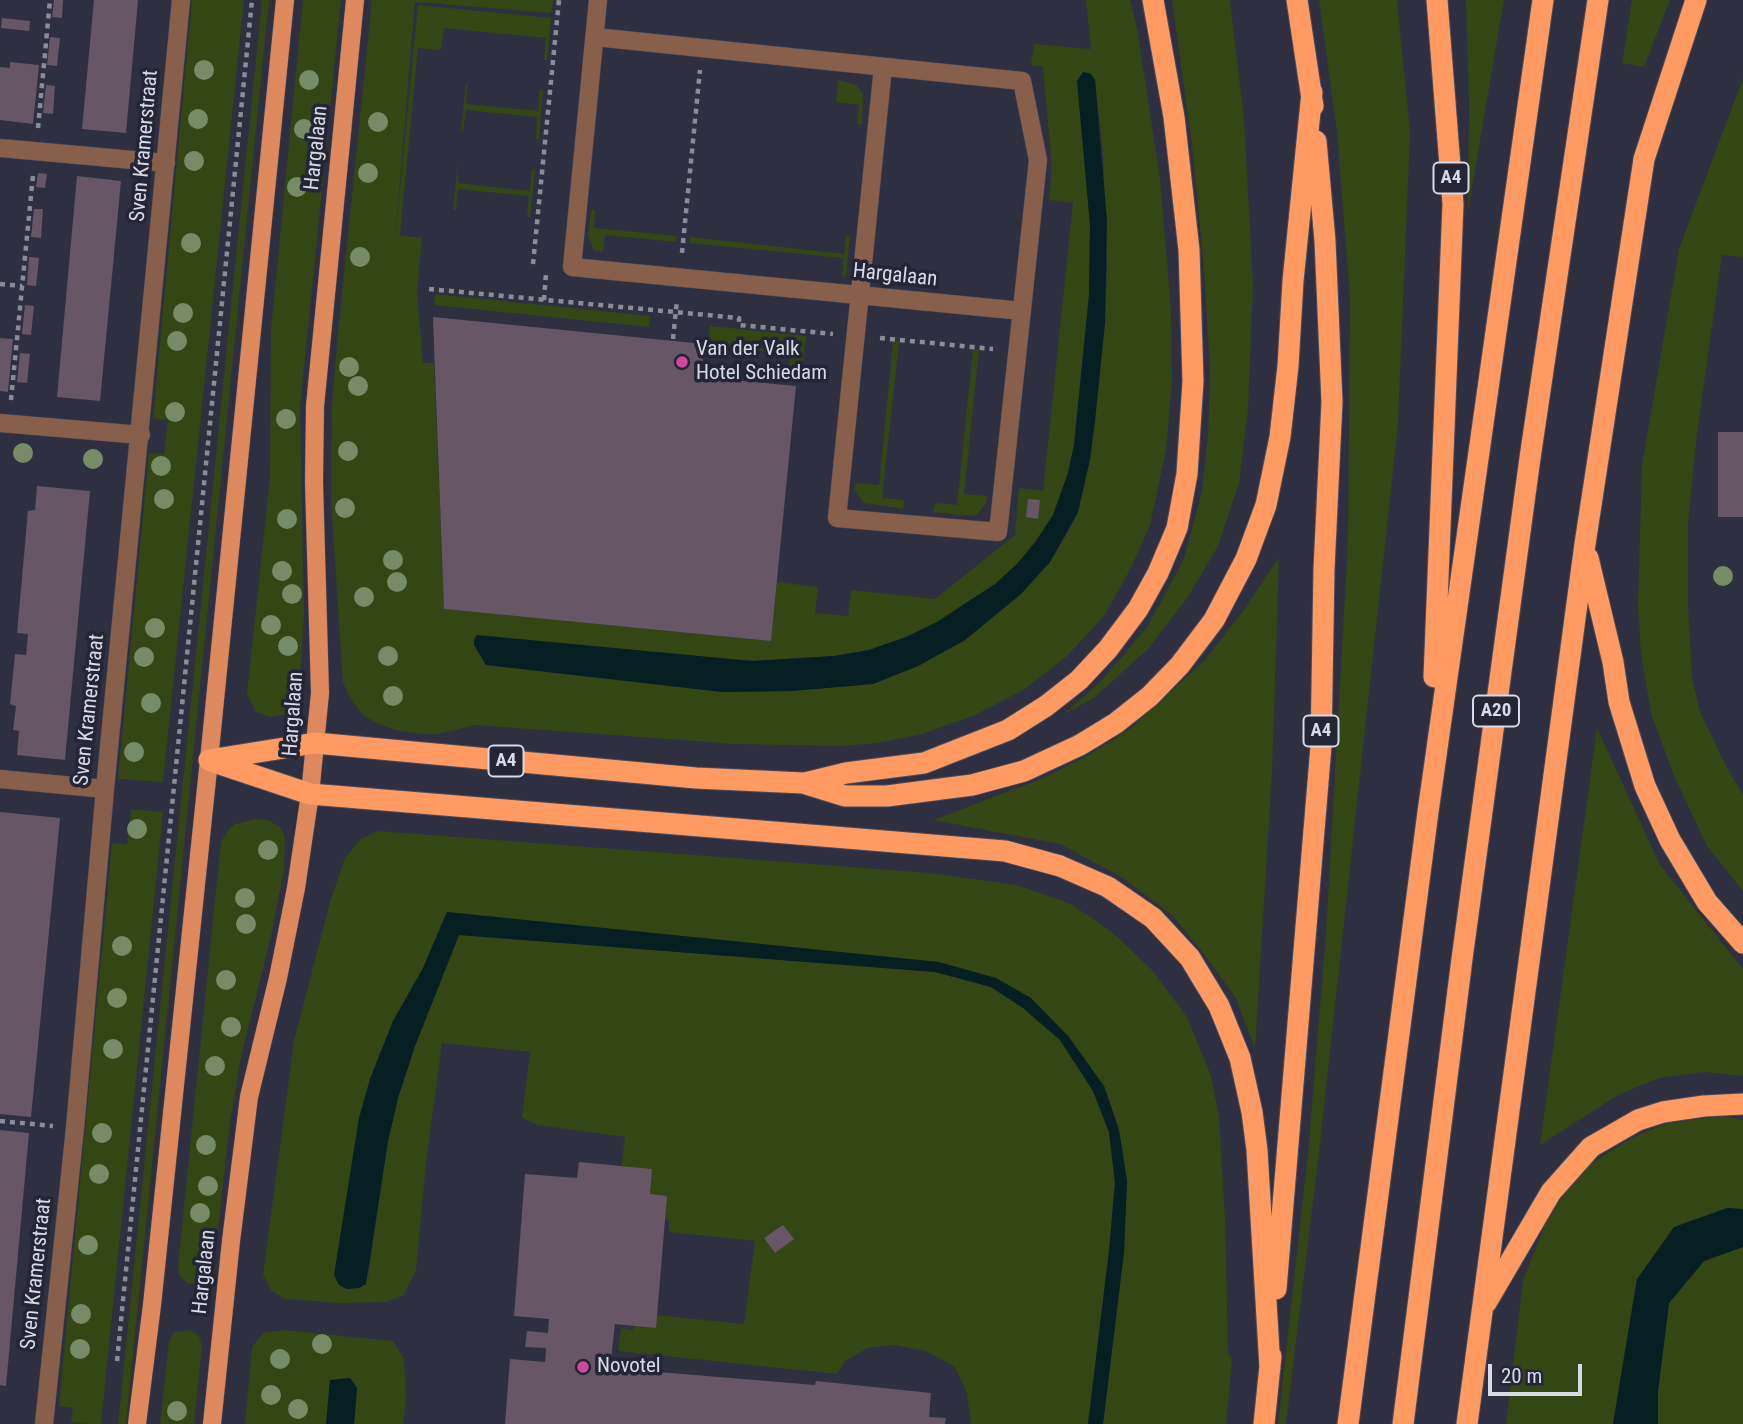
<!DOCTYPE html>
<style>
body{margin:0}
#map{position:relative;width:1743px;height:1424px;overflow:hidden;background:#2e3041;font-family:"Roboto Condensed",sans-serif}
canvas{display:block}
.scale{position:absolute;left:1488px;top:1364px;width:94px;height:32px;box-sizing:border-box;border:4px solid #d8dae5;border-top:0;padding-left:9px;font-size:21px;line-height:24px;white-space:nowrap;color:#d8dae5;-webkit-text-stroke:5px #242637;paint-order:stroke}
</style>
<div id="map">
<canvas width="1743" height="1424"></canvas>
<div class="scale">20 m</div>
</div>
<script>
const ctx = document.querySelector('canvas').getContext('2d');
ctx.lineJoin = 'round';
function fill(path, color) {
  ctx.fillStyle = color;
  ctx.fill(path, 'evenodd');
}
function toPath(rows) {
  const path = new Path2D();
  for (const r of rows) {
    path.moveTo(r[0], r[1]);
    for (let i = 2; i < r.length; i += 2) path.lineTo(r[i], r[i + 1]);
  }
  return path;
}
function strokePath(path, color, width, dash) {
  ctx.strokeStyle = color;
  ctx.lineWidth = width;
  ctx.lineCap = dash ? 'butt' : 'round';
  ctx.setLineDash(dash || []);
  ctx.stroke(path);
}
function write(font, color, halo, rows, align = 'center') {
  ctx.font = font + ' "Roboto Condensed",sans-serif';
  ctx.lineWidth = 7;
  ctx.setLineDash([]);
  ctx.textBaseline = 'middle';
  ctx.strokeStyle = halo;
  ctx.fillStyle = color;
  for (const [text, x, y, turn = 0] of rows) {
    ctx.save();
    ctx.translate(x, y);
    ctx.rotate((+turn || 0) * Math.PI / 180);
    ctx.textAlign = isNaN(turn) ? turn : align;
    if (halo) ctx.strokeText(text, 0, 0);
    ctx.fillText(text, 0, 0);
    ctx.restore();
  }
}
const green = toPath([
 [192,0,244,0,163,782,118,779,149,453,164,454,168,420,153,418],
 [262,0,269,0,126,1424,118,1424],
 [303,0,341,0,300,407,304,614,299,692,298,705,288,714,270,717,256,712,247,694,270,477,271,330],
 [372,0,553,0,551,13,415,2,395,241,418,5,551,18,547,60,544,60,546,38,444,28,441,50,418,48,400,235,422,238,417,292,423,363,434,363,444,609,771,641,777,582,818,587,815,613,848,616,851,590,935,599,1015,535,1019,488,1043,491,1073,203,1049,200,1052,168,1043,67,1031,65,1034,44,1091,49,1086,0,1130,0,1137,28,1160,178,1171,309,1172,383,1166,450,1150,525,1131,568,1104,616,1067,656,1025,689,973,716,922,734,877,743,842,746,735,744,476,725,438,734,421,734,395,730,379,724,363,715,351,699,343,683,331,501,332,405,338,333],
 [1087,72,1095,80,1103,151,1107,271,1105,323,1090,459,1078,512,1068,532,1050,562,1021,594,965,640,918,666,873,684,792,691,723,692,486,665,474,645,475,637,752,661,834,656,869,650,906,637,937,622,995,584,1017,564,1036,541,1053,515,1068,473,1074,445,1089,295,1090,225,1086,173,1083,73],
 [1172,0,1230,0,1244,120,1253,285,1248,409,1239,483,1218,546,1188,597,1148,649,1095,697,1063,715,1102,680,1147,627,1184,559,1202,491,1208,436,1210,370,1204,267,1192,146],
 [1319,0,1397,0,1410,132,1398,424,1385,545,1319,1153,1286,1424,1278,1424,1308,1153,1326,934,1348,541,1350,298,1337,132],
 [1466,0,1504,0,1468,211,1469,104],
 [1632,0,1670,0,1644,67,1622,63],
 [1743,78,1743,257,1722,255,1697,433,1688,524,1688,604,1692,677,1700,712,1727,768,1743,794,1743,891,1707,846,1674,776,1651,713,1641,654,1638,604,1642,465,1679,249],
 [838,80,856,85,863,94,862,125,857,124,859,105,836,102],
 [466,83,468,83,466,104,538,111,540,90,543,90,539,139,536,139,537,117,466,110,463,131,461,131],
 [458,162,458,183,530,191,532,169,535,170,530,218,527,217,529,196,458,189,456,210,453,210],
 [591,210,595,210,594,228,677,236,676,242,605,235,603,252,594,250,588,236],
 [846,235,850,236,846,277,842,276,843,258,690,243,690,237,844,254],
 [435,294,650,316,649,327,434,305],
 [710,326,806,336,802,372,825,374,825,379,789,375,790,354,708,346],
 [893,342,899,342,882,498,904,500,903,509,864,503,855,490,854,483,879,485],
 [973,349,979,350,964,494,987,496,986,503,978,514,972,516,933,512,935,503,957,505],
 [1279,557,1272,772,1255,1049,1236,998,1207,958,1172,915,1121,877,1060,844,933,820,1041,779,1089,755,1131,728,1204,661,1244,610],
 [1597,728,1660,865,1743,969,1743,1076,1704,1072,1659,1078,1618,1095,1540,1145],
 [131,809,163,812,101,1424,88,1424,71,1422,73,1408,59,1406,112,843,127,844],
 [256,819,268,820,280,827,285,838,284,869,271,936,241,1057,230,1123,213,1273,207,1282,188,1284,180,1276,178,1266,220,851,222,840,229,829,235,824],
 [378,831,930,873,1017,885,1071,904,1112,932,1152,970,1187,1017,1211,1076,1219,1117,1225,1219,1228,1353,1232,1358,1226,1424,1103,1424,1124,1252,1127,1181,1119,1130,1104,1086,1068,1036,996,978,447,912,423,969,393,1021,370,1079,368,1277,388,1141,398,1098,415,1046,459,935,935,972,991,987,1023,1008,1060,1040,1093,1091,1109,1133,1115,1182,1109,1251,1088,1424,971,1424,967,1393,955,1367,926,1351,895,1345,868,1348,845,1361,837,1374,618,1351,621,1328,633,1330,636,1313,744,1324,755,1241,669,1232,669,1220,616,1211,625,1137,538,1125,522,1118,530,1052,442,1043,426,1163,416,1270,404,1295,386,1302,339,1303,285,1299,271,1290,263,1275,294,1041,330,902,345,858,361,839],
 [1722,1116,1743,1120,1743,1209,1727,1208,1637,1279,1613,1424,1506,1424,1523,1280,1545,1225,1569,1186,1589,1165,1630,1139,1664,1124],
 [1743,1247,1743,1424,1658,1424,1658,1391,1669,1303,1704,1261],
 [189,1330,199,1336,202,1347,194,1424,160,1424,169,1341,174,1332],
 [283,1330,393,1341,404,1359,406,1398,403,1424,354,1424,357,1388,350,1378,330,1380,326,1424,245,1424,252,1347,263,1333]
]);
const water = toPath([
 [1083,72,1091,74,1095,80,1107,221,1105,323,1095,421,1090,459,1078,512,1050,562,1021,594,965,640,918,666,873,684,792,691,723,692,486,665,474,645,474,640,477,635,752,661,834,656,869,650,906,637,937,622,995,584,1017,564,1036,541,1053,515,1068,473,1074,445,1089,295,1090,225,1077,81],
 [447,912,939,962,996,978,1031,998,1068,1036,1104,1086,1119,1130,1127,1181,1124,1252,1103,1424,1088,1424,1109,1251,1115,1182,1109,1132,1093,1091,1060,1040,1023,1008,991,987,935,972,459,935,415,1046,398,1098,388,1141,366,1284,359,1288,347,1289,339,1285,334,1275,359,1118,370,1079,393,1021,423,968],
 [1727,1208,1743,1209,1743,1247,1704,1261,1669,1303,1658,1391,1658,1424,1613,1424,1637,1279,1674,1227],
 [350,1378,357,1388,354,1424,326,1424,330,1380]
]);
const building = toPath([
 [54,0,63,0,62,18,52,17],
 [94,0,138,0,126,133,82,129],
 [2,18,30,21,29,31,1,28],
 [50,37,60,38,57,66,47,65],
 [10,62,39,65,33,124,0,120,0,67,10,68],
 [46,85,55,86,53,114,43,113],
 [38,173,47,174,45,188,36,187],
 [77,176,121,181,100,401,57,397],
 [34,209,43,209,41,238,31,237],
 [29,257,39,258,36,286,27,285],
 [25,305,34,306,31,335,22,334],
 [433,317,704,344,701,377,712,378,713,368,723,368,722,379,796,386,771,641,444,609],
 [0,338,13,339,8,392,0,391],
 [20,353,30,354,27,383,17,382],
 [1718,432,1743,432,1743,517,1718,517],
 [37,486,90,491,65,760,17,755,19,731,13,730,16,706,10,704,15,654,26,655,28,634,17,633,28,511,35,510],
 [1028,499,1040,500,1038,519,1026,517],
 [0,812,60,818,31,1117,0,1114],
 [0,1130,29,1133,6,1386,0,1385],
 [579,1162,652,1169,650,1194,667,1196,656,1328,615,1324,610,1368,815,1385,816,1381,931,1393,929,1417,946,1418,945,1424,505,1424,510,1359,545,1362,546,1348,525,1347,527,1331,548,1333,549,1319,514,1316,525,1174,577,1178],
 [783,1225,794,1239,775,1253,764,1238]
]);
const path = toPath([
 [38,128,50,0],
 [682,253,700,70],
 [533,264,559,0],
 [0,284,22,286],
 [429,289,739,318,739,325,833,334],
 [544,300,546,273],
 [880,338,993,349],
 [673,339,677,300],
 [11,400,33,175],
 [0,1121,53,1126],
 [117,1361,252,0]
]);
const minor = toPath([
 [598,0,572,267,1022,311],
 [595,37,1022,81,1038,160,998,532,837,518,883,67],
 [0,148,166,163],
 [0,423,141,435],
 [0,779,105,789],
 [44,1424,75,1128,105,789,181,0]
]);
const major = toPath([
 [137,1424,152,1305,209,760,285,0],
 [212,1424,231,1241,249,1097,278,978,296,888,310,794,320,693,314,482,315,406,355,0]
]);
const highway = toPath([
 [1297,0,1313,106],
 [1588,558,1613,662,1619,702,1645,786,1670,840,1707,902,1743,943],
 [1434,677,1453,204,1437,0],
 [209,760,315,743,696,778,803,783,845,796,887,796,972,785,1024,771,1080,745,1116,723,1150,696,1180,665,1214,620,1246,559,1266,505,1280,437,1288,366,1293,281,1312,92],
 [211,761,310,794,1005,851,1060,866,1108,887,1153,918,1190,958,1219,1006,1240,1058,1252,1112,1257,1150,1270,1368],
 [805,783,846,773,924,763,1008,730,1046,706,1079,680,1108,649,1138,609,1158,573,1177,528,1187,474,1193,381,1189,250,1174,117,1153,0],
 [1276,1289,1321,746,1324,569,1332,402,1325,241,1316,141],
 [1486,1303,1551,1192,1591,1147,1638,1120,1663,1112,1704,1106,1743,1104],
 [1264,1424,1271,1356],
 [1348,1424,1428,812,1543,0],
 [1403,1424,1462,959,1530,458,1598,0],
 [1467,1424,1585,544,1644,159,1696,0]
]);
const trees = [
 [204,70],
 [309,80],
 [198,119],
 [378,122],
 [304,129],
 [194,161],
 [368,173],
 [297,187],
 [191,243],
 [360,257],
 [183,313],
 [177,341],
 [349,367],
 [358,386],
 [175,412],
 [286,419],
 [348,451],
 [23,453],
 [93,459],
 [161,466],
 [164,499],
 [345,508],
 [287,519],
 [393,560],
 [282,571],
 [1723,576],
 [397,582],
 [292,594],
 [364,597],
 [271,625],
 [155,628],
 [288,646],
 [388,656],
 [144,657],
 [393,696],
 [151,703],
 [134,752],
 [137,829],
 [268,850],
 [245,898],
 [246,924],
 [122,946],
 [226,980],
 [117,998],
 [231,1027],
 [113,1049],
 [215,1066],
 [102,1133],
 [206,1145],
 [99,1174],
 [208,1186],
 [200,1213],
 [88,1245],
 [81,1314],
 [322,1344],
 [80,1349],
 [280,1359],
 [271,1395],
 [298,1409],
 [177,1411]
];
const markers = [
 [682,362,7,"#d1479c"],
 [583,1367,7,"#d1479c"]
];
const shields = [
 [1451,178,35],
 [1496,711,46],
 [1321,731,35],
 [506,761,35]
];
const shieldNames = [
 ["A4",1451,178],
 ["A20",1496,711],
 ["A4",1321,731],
 ["A4",506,761]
];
const streetNames = [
 ["Sven Kramerstraat",145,146,-85],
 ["Hargalaan",317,148,-84],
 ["Hargalaan",895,276,6],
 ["Sven Kramerstraat",90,710,-84],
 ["Hargalaan",294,714,-86],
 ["Hargalaan",205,1272,-84],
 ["Sven Kramerstraat",37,1274,-84]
];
const poiNames = [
 ["Van der Valk",696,350],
 ["Hotel Schiedam",696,374],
 ["Novotel",597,1367]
];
fill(green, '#334614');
fill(water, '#051f22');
fill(building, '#665666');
strokePath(minor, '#494b5b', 19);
strokePath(major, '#494b5b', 19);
strokePath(highway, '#494b5b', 23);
strokePath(path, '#8a8c99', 4.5, [5, 5]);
strokePath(minor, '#885f4a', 18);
strokePath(major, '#dd895d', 18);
strokePath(highway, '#ff9a63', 21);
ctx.fillStyle = '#778b67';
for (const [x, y] of trees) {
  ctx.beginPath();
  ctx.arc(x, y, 10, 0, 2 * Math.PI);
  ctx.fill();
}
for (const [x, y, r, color] of markers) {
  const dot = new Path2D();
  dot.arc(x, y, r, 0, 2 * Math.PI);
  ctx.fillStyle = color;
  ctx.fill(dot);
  strokePath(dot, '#242637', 2.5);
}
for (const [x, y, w] of shields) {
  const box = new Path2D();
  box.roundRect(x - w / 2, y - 15.5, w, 31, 5);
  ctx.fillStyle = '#242637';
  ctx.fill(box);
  strokePath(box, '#d8dae5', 2);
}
write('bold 19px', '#d8dae5', null, shieldNames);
write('21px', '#d8dae5', '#242637', streetNames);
write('21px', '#d8dae5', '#242637', poiNames, 'left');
</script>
